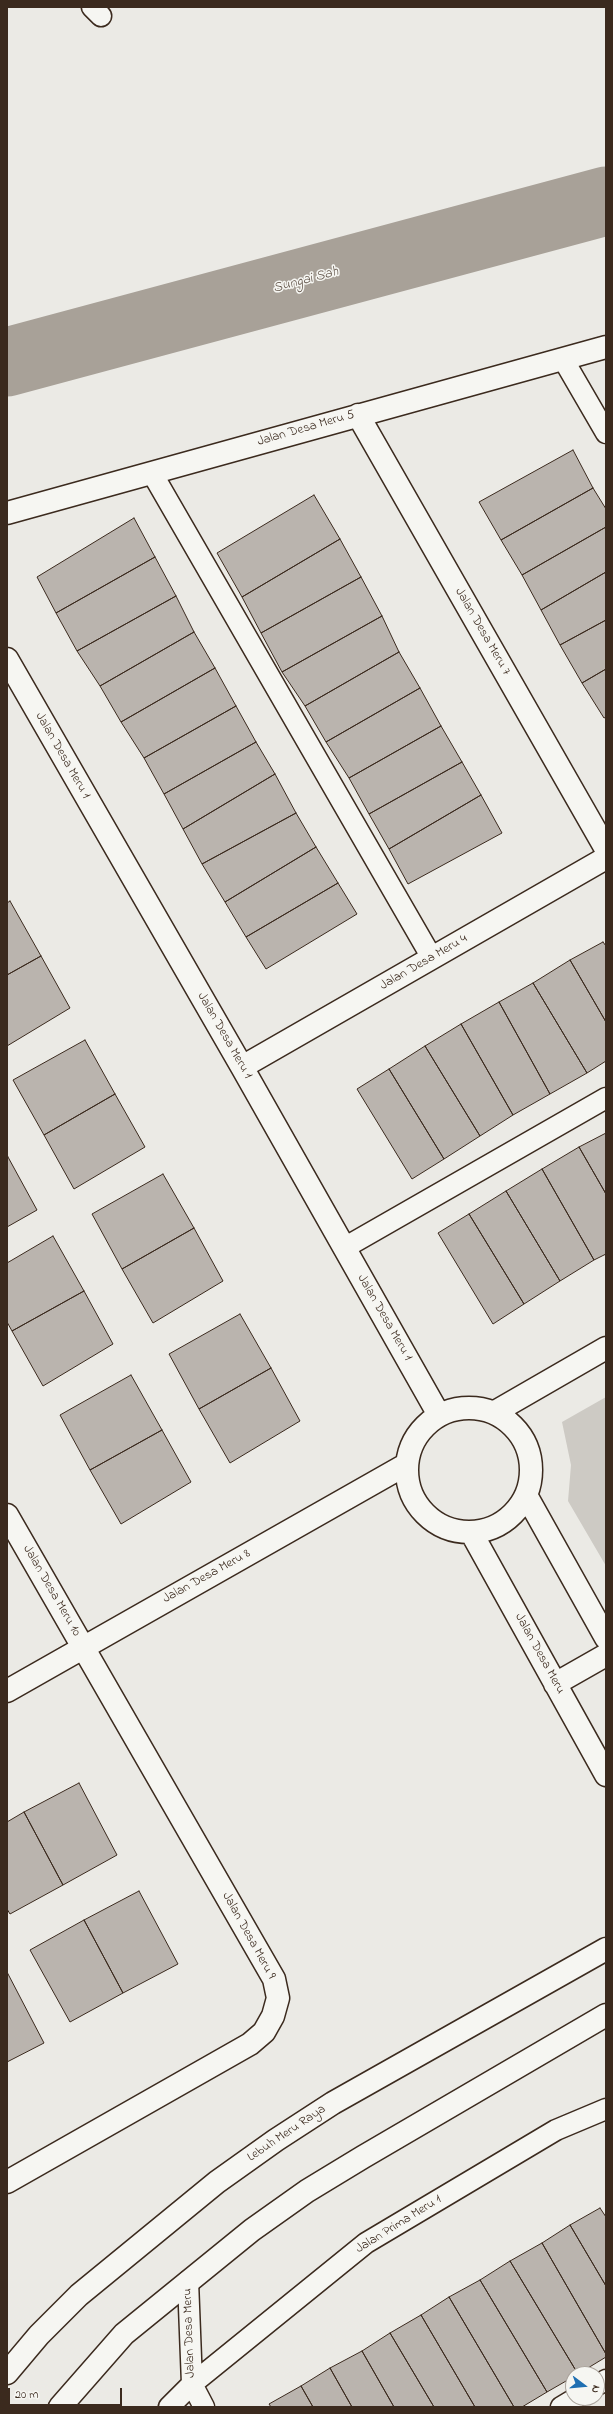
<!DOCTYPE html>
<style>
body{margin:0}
#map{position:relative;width:613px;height:2414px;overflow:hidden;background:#ebeae5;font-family:"Indie Flower",sans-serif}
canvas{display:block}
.frame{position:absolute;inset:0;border:8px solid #3b2a1e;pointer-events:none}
.north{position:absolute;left:565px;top:2366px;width:40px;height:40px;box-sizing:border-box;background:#f6f6f2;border:1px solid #aba49d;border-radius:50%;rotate:106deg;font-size:11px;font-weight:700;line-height:16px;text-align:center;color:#3b2a1e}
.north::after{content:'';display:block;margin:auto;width:14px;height:18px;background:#1f6fb2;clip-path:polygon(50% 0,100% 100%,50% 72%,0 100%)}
.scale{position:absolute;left:8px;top:2388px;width:114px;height:18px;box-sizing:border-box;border:2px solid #3b2a1e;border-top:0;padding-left:5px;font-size:12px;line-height:14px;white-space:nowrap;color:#3b2a1e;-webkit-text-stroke:3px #f6f6f2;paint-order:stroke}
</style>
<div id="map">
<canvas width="613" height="2414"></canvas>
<div class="frame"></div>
<div class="north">N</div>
<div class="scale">20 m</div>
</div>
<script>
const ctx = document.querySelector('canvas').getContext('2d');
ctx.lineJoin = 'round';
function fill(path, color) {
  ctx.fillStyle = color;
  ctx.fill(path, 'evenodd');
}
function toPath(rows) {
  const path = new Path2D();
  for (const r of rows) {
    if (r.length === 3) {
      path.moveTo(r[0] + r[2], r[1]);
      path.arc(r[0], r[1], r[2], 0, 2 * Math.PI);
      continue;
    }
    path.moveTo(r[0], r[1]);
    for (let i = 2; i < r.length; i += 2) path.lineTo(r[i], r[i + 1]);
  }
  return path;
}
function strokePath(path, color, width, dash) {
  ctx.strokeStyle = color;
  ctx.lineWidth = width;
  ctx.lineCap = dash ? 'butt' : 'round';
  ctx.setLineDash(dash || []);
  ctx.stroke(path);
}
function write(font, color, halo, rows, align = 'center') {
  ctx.font = font + ' "Indie Flower",sans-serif';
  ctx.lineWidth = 3;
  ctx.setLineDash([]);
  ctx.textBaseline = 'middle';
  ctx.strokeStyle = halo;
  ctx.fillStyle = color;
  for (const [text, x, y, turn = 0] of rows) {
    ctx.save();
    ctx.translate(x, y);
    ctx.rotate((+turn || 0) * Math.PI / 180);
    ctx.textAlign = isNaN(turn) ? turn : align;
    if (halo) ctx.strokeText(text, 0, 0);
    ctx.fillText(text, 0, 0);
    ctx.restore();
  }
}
const green = toPath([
 [606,1397,606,1566,568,1501,571,1465,562,1422]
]);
const river = toPath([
 [7,362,606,201]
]);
const building = toPath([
 [573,450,593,488,501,540,479,502,573,450],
 [593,488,606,509,606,527,522,575,501,540,593,488],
 [314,495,340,539,242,597,217,553,314,495],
 [134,518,155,557,56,613,37,577,134,518],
 [606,527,606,572,541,610,522,575,606,527],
 [340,539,361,577,261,633,242,597,340,539],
 [155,557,176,596,77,651,56,613,155,557],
 [606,572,606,620,560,645,541,610,606,572],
 [361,577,382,616,282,672,261,633,361,577],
 [176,596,194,632,100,686,77,651,176,596],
 [382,616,399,652,305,706,282,672,382,616],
 [606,620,606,669,582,683,560,645,606,620],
 [194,632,215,668,121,722,100,686,194,632],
 [399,652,420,688,326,742,305,706,399,652],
 [215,668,236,706,144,758,121,722,215,668],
 [606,669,606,717,604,718,582,683,606,669],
 [420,688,441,726,349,778,326,742,420,688],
 [236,706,256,742,164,794,144,758,236,706],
 [441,726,462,762,369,814,349,778,441,726],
 [256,742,275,774,183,829,164,794,256,742],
 [462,762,481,795,389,849,369,814,462,762],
 [275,774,296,813,202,864,183,829,275,774],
 [481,795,502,833,408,884,389,849,481,795],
 [296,813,316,847,225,902,202,864,296,813],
 [316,847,338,883,246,937,225,902,316,847],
 [338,883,357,914,266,969,246,937,338,883],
 [10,901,41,956,7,975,7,903,10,901],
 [603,942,606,946,606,1022,570,960,603,942],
 [41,956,70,1008,7,1046,7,975,41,956],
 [570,960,606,1022,606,1061,587,1073,533,983,570,960],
 [533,983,587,1073,550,1094,499,1002,533,983],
 [499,1002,550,1094,513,1115,461,1024,499,1002],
 [461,1024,513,1115,480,1136,425,1046,461,1024],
 [85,1040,115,1094,44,1135,13,1080,85,1040],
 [425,1046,480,1136,444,1159,389,1069,425,1046],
 [389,1069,444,1159,412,1179,357,1089,389,1069],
 [115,1094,145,1147,74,1189,44,1135,115,1094],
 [606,1133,606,1194,579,1147,606,1133],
 [579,1147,606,1194,606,1254,594,1260,542,1169,579,1147],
 [8,1157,37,1210,7,1227,7,1158,8,1157],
 [542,1169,594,1260,560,1281,506,1191,542,1169],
 [163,1174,194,1228,122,1269,92,1214,163,1174],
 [506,1191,560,1281,524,1304,469,1214,506,1191],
 [469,1214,524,1304,493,1324,438,1233,469,1214],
 [194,1228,223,1281,153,1323,122,1269,194,1228],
 [53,1236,84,1291,12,1331,7,1322,7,1263,53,1236],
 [84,1291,113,1344,43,1386,12,1331,84,1291],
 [240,1314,271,1368,199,1409,169,1354,240,1314],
 [271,1368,300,1421,230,1463,199,1409,271,1368],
 [131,1375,162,1430,90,1470,60,1415,131,1375],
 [162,1430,191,1482,121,1524,90,1470,162,1430],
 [79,1783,117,1855,63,1885,24,1812,79,1783],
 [24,1812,63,1885,10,1914,7,1909,7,1822,24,1812],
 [139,1891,178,1964,123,1993,84,1920,139,1891],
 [84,1920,123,1993,70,2022,30,1950,84,1920],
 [7,1972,44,2043,7,2062,7,1972],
 [600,2208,606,2217,606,2286,570,2225,600,2208],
 [570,2225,606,2286,606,2354,542,2243,570,2225],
 [542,2243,606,2354,606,2357,578,2374,510,2261,542,2243],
 [510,2261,578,2374,573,2374,573,2377,547,2392,480,2280,510,2261],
 [480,2280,547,2392,522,2407,514,2407,449,2297,480,2280],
 [449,2297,514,2407,475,2407,421,2315,449,2297],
 [421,2315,475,2407,434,2407,390,2333,421,2315],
 [390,2333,434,2407,394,2407,362,2351,390,2333],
 [362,2351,394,2407,352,2407,330,2368,362,2351],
 [330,2368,352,2407,313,2407,301,2386,330,2368],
 [301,2386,313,2407,271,2407,269,2404,301,2386]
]);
const lane = toPath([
 [92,7,101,16],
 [563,359,606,433],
 [152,473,432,958],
 [344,1248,606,1098],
 [188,2281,192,2384,204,2407],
 [597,2385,606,2380],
 [169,2407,192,2384,366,2243,556,2130,606,2109],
 [561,2407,576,2398]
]);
const street = toPath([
 [358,415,606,849],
 [7,513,606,347],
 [7,659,242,1067,439,1415],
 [242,1067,606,858],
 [469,1470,62],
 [495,1412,606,1348],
 [526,1495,606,1638],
 [7,1515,274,1979,278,1998,273,2016,264,2032,250,2044,7,2182],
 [471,1532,606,1775],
 [555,1684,606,1655],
 [7,1691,407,1464]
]);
const secondary = toPath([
 [7,2373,39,2335,79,2295,217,2182,276,2140,333,2103,606,1949],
 [60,2407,124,2334,252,2230,307,2191,363,2157,606,2015]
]);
const streetNames = [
 ["Jalan Desa Meru 5",306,429,-16],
 ["Jalan Desa Meru 7",482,632,60],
 ["Jalan Desa Meru 1",62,756,60],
 ["Jalan Desa Meru 4",424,963,-30],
 ["Jalan Desa Meru 1",224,1036,60],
 ["Jalan Desa Meru 1",384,1318,60],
 ["Jalan Desa Meru 8",207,1577,-29],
 ["Jalan Desa Meru 10",51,1591,60],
 ["Jalan Desa Meru",539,1654,61],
 ["Jalan Desa Meru 9",248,1936,61],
 ["Lebuh Meru Raya",287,2134,-34],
 ["Jalan Prima Meru 1",399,2225,-32],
 ["Jalan Desa Meru",190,2333,-92]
];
const waterNames = [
 ["Sungai Sah",306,281,-15]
];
fill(green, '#cdcac4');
strokePath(river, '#a8a198', 69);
fill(building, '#bab4ae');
strokePath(building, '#3b2a1e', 1);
strokePath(lane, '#3b2a1e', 23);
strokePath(street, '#3b2a1e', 25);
strokePath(secondary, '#3b2a1e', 25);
strokePath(lane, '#f6f6f2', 20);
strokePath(street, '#f6f6f2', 22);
strokePath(secondary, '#f6f6f2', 22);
write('13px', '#3b2a1e', '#f6f6f2', streetNames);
write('italic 14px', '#615449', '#f6f6f2', waterNames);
</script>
